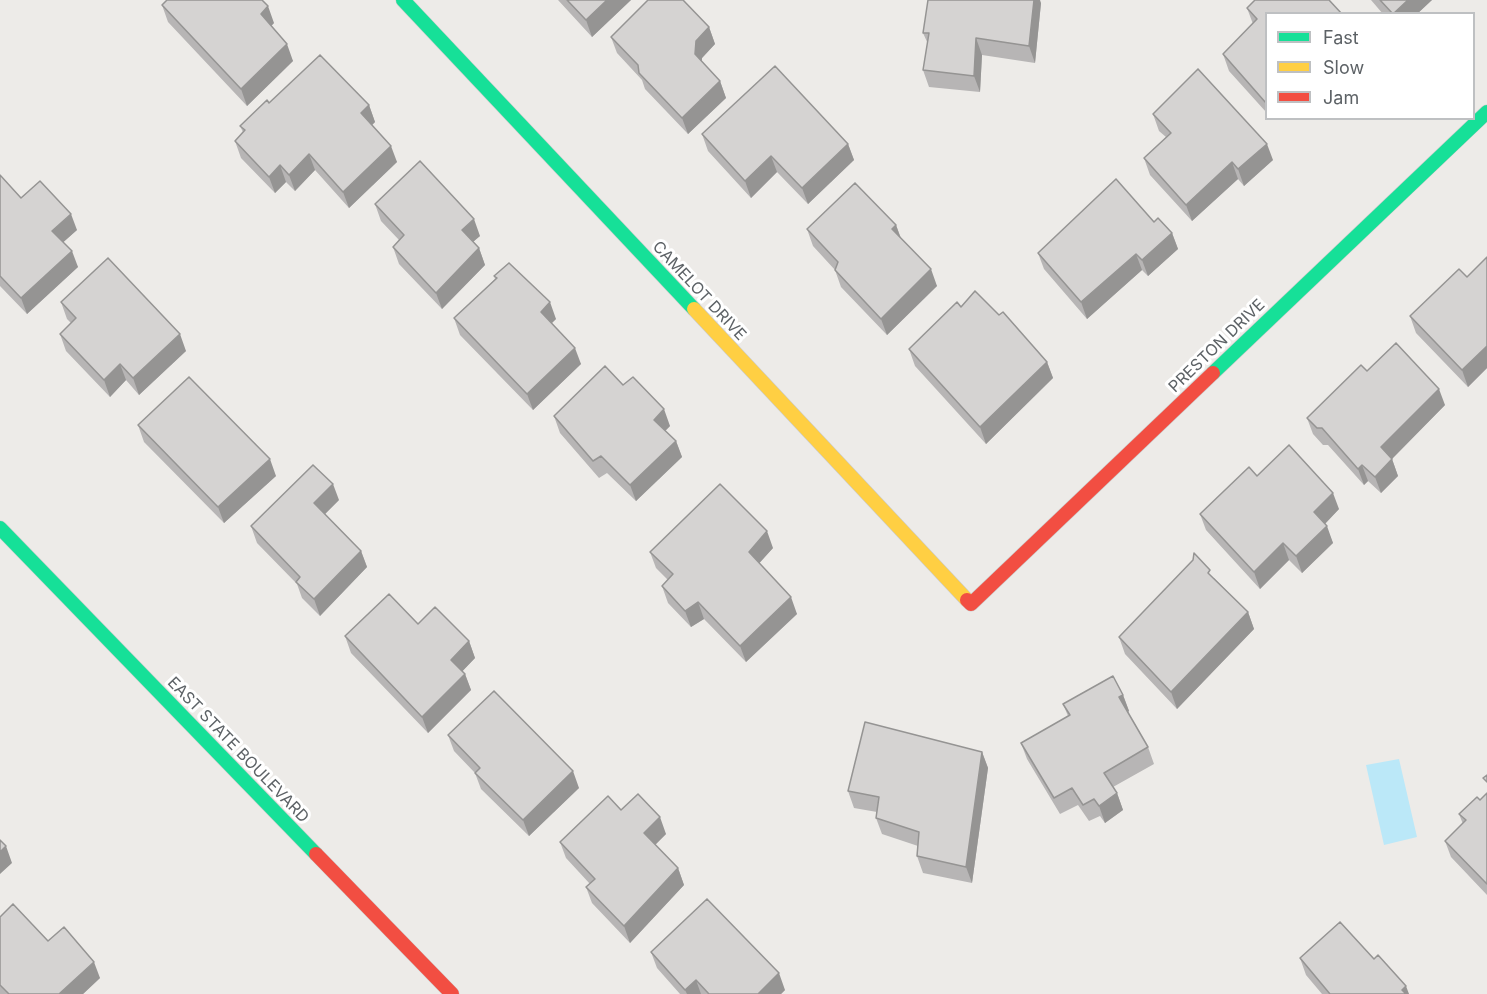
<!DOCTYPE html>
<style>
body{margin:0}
#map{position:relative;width:1487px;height:994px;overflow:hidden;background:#edebe8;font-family:Inter,sans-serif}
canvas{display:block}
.legend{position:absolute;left:1265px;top:12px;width:210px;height:108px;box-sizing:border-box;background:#fff;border:2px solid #bec0c2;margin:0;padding:8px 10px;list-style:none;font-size:18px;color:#5d6266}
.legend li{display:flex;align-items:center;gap:12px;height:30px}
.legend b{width:30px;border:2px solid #bec0c2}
</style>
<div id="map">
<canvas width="1487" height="994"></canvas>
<ul class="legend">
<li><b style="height:8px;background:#16e098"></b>Fast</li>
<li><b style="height:8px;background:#ffcf43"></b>Slow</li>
<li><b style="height:8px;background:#f24e42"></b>Jam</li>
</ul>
</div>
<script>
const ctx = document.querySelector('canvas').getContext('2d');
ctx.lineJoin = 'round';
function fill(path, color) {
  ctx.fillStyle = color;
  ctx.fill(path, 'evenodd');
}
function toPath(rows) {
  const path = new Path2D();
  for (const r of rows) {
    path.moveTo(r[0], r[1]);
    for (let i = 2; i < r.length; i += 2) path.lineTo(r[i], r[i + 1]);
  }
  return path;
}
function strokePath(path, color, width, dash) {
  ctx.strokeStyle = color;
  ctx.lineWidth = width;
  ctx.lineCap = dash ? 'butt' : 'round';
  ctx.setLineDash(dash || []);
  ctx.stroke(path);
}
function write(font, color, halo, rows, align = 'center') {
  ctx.font = font + ' Inter,sans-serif';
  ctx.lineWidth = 6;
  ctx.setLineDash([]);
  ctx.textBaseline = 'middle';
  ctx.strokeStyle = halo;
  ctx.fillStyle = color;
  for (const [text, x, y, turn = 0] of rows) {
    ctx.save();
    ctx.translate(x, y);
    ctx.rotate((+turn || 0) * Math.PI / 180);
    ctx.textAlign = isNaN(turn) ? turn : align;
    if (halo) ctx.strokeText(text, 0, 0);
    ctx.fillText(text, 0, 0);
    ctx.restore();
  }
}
const water = toPath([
 [1399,759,1417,837,1384,845,1366,765]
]);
const fast = toPath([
 [403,0,694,309],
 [1213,373,1487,112],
 [0,528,316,854]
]);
const slow = toPath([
 [694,309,967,600]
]);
const jam = toPath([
 [967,600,971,604,1213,373],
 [316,854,452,994]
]);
const wall = toPath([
 [558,0,631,0,592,37],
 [1371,0,1432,0,1417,14,1383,14],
 [1041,3,1035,63,982,55,980,92,929,87,923,70,928,44,923,33],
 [162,5,274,23,271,26,293,61,247,106,168,22],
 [1247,8,1266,14,1266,112,1229,71,1223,54,1253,24],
 [709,27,715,44,702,58,702,62,720,81,726,98,688,134,645,89,642,80,617,53,611,37],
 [269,103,369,105,375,122,372,125,397,162,349,208,315,170,295,191,286,182,275,193,241,158,235,141,243,132,240,126],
 [1153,114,1273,160,1244,186,1238,179,1192,221,1150,175,1144,158,1166,137,1159,131],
 [702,134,848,144,854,160,808,204,777,172,751,198,708,151],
 [0,175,21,198,77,230,63,242,78,267,27,314,0,286],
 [375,204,480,236,473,242,479,248,485,265,442,309,399,264,393,247,399,240,381,221],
 [1154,222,1172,233,1178,249,1148,276,1142,270,1087,319,1044,269,1038,253],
 [896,225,901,238,937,286,887,335,841,287,835,270,813,246,807,229],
 [1487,257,1487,368,1468,387,1416,333,1410,316,1467,277],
 [494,276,556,319,551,323,581,364,533,410,460,335,454,318,495,279],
 [61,302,186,351,139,395,126,380,110,397,66,351,60,334,71,323,67,319],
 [961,307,999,315,1047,362,1053,378,986,444,915,366,909,349],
 [1367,371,1445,405,1392,459,1398,476,1381,493,1368,481,1364,485,1328,445,1323,445,1313,434,1307,418],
 [623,385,670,426,665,431,676,441,682,457,636,501,607,473,599,478,560,433,554,416],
 [138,425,276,476,224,523,144,442],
 [1257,476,1339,509,1325,524,1333,543,1302,573,1289,560,1260,589,1206,530,1200,514],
 [339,500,325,514,361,551,367,567,320,616,302,598,297,584,257,543,251,526],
 [773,548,759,563,797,614,746,662,704,619,691,627,668,603,662,586,668,580,656,568,650,552],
 [1214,578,1248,612,1254,629,1177,709,1125,654,1119,637],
 [418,624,469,641,475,658,462,671,465,674,471,690,428,733,351,653,345,636],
 [1123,695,1129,711,1128,712,1148,747,1154,764,1113,787,1117,793,1123,810,1105,823,1100,816,1089,821,1078,805,1060,814,1027,759,1021,743,1068,716,1063,704],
 [448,735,579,788,529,836,481,789,475,773,454,751],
 [982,752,988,768,972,883,923,873,917,856,918,846,882,834,876,818,877,812,854,808,848,791],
 [1487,793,1487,895,1451,857,1445,841,1463,824,1459,814,1480,800],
 [621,810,666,834,655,845,678,868,684,885,630,943,592,903,586,887,590,884,566,858,560,842],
 [0,917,48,941,100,978,83,994,0,994],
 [651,952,785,990,781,994,680,994,657,968],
 [1300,958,1374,959,1409,994,1322,994,1306,975]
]);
const shadedWall = toPath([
 [607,0,631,0,592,37,586,20],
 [1034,0,1040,0,1041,3,1035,63,1029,46],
 [1408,0,1432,0,1417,14,1393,14],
 [268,6,274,23,267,30,261,14],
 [709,27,715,44,702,58,701,71,695,54,696,41],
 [976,38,982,55,980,92,974,76],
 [287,44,293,61,247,106,241,89],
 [720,81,726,98,688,134,682,118],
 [369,105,375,122,367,130,361,113],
 [848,144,854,160,808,204,802,188],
 [1267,144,1273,160,1244,186,1238,169],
 [391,146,397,162,349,208,343,192],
 [309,154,315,170,295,191,289,175],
 [771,156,777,172,751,198,745,181],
 [1232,162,1238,179,1192,221,1186,205],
 [280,165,286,182,275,193,269,177],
 [71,214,77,230,58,247,52,231],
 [474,219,480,236,468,246,462,230],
 [896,225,902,242,892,229],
 [1172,233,1178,249,1148,276,1142,260],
 [479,248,485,265,442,309,436,293],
 [72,251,78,267,27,314,21,298],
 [1136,254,1142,270,1087,319,1081,302],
 [931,269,937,286,887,335,881,319],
 [550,302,556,319,547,328,541,312],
 [180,334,186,351,139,395,133,378],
 [1487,346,1487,368,1468,387,1462,370],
 [575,348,581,364,533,410,527,394],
 [1047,362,1053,378,986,444,980,427],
 [120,364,126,380,110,397,104,380],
 [1439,389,1445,405,1387,464,1381,447],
 [664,409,670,426,660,436,654,420],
 [676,441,682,457,636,501,630,485],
 [270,459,276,476,224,523,218,507],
 [1392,459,1398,476,1381,493,1375,477],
 [1362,465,1368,481,1364,485,1358,469],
 [333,484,339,500,320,519,314,503],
 [1333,493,1339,509,1320,529,1314,512],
 [1327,526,1333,543,1302,573,1296,556],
 [767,531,773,548,755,568,749,552],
 [1283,543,1289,560,1260,589,1254,572],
 [361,551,367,567,320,616,314,599],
 [791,597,797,614,746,662,740,646],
 [698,602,704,619,691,627,685,611],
 [1248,612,1254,629,1177,709,1171,692],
 [469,641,475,658,457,677,451,660],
 [465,674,471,690,428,733,422,717],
 [1123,695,1129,711,1125,714,1119,697],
 [982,752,988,768,972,883,966,867],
 [573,771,579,788,529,836,523,820],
 [1117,793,1123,810,1105,823,1099,806],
 [660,817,666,834,650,850,644,833],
 [6,846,12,863,0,874,0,852],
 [678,868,684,885,630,943,624,926],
 [94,962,100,978,83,994,59,994],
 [779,973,785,990,781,994,758,994],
 [696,980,701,994,687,994,685,990],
 [1406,986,1409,994,1404,994,1402,990]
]);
const building = toPath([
 [167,0,262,0,268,6,261,14,287,44,241,89,162,5,167,0],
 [567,0,607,0,586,20,567,0],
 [648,0,683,0,709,27,696,41,695,54,720,81,682,118,639,73,638,65,611,37,648,0],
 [928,0,1034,0,1029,46,976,38,974,76,923,70,929,33,923,33,928,0],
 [1255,0,1329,0,1342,14,1266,14,1266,103,1223,54,1257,19,1247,8,1255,0],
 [1380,0,1408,0,1393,14,1380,0],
 [320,55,369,105,361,113,391,146,343,192,309,154,289,175,280,165,269,177,235,141,245,130,240,126,267,100,269,103,320,55],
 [775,66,848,144,802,188,771,156,745,181,702,134,775,66],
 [1198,69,1267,144,1238,169,1232,162,1186,205,1144,158,1171,133,1153,114,1198,69],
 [420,161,474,219,462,230,479,248,436,293,393,247,404,235,375,204,420,161],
 [0,175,21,198,40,181,71,214,52,231,72,251,21,298,0,276,0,175],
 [1116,179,1154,222,1158,218,1172,233,1142,260,1136,254,1081,302,1038,253,1116,179],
 [855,183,896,225,892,229,931,269,881,319,835,270,838,262,807,229,855,183],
 [1487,257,1487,346,1462,370,1410,316,1459,269,1467,277,1487,257],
 [108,258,180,334,133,378,120,364,104,380,60,334,76,318,61,302,108,258],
 [509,263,550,302,541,312,575,348,527,394,454,318,497,278,494,276,509,263],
 [975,291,999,315,1003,312,1047,362,980,427,909,349,957,302,961,307,975,291],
 [1396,343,1439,389,1381,447,1392,459,1375,477,1362,465,1358,469,1322,428,1317,428,1307,418,1361,365,1367,371,1396,343],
 [605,366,623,385,633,377,664,409,654,420,676,441,630,485,601,456,593,461,554,416,605,366],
 [189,377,270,459,218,507,138,425,189,377],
 [1289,445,1333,493,1314,512,1327,526,1296,556,1283,543,1254,572,1200,514,1249,467,1257,476,1289,445],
 [313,465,333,484,314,503,361,551,314,599,296,582,300,577,251,526,313,465],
 [720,484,767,531,749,552,791,597,740,646,698,602,685,611,662,586,673,574,650,552,720,484],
 [1194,553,1210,570,1208,573,1248,612,1171,692,1119,637,1193,560,1194,553],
 [389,594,418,624,435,607,469,641,451,660,465,674,422,717,345,636,389,594],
 [1113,676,1123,695,1119,697,1148,747,1104,773,1117,793,1099,806,1094,799,1083,805,1072,788,1054,798,1021,743,1070,715,1063,704,1113,676],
 [494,691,573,771,523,820,475,773,480,768,448,735,494,691],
 [865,722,982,752,966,867,917,856,919,832,876,818,879,797,848,791,865,722],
 [1487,775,1487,782,1483,778,1487,775],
 [1487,793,1487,884,1445,841,1466,820,1459,814,1477,797,1480,800,1487,793],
 [638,794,660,817,644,833,678,868,624,926,586,887,595,879,560,842,608,796,621,810,638,794],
 [0,840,6,846,0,852,0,840],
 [707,899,779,973,758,994,709,994,696,980,685,990,651,952,707,899],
 [13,904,48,941,64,927,94,962,59,994,9,994,0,985,0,917,13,904],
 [1340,922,1374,959,1378,955,1406,986,1402,990,1406,994,1330,994,1300,958,1340,922]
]);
const streetNames = [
 ["CAMELOT DRIVE",699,291,47],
 ["PRESTON DRIVE",1217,346,-44],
 ["EAST STATE BOULEVARD",238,750,46]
];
fill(water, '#bbe8f8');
strokePath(fast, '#c9caca', 15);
strokePath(slow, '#c9caca', 15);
strokePath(jam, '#c9caca', 15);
strokePath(fast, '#16e098', 14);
strokePath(slow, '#ffcf43', 14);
strokePath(jam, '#f24e42', 14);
fill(wall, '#b7b5b5');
fill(shadedWall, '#959493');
fill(building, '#d5d3d2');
strokePath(building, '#959493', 1.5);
write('16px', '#5d6266', '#fff', streetNames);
</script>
